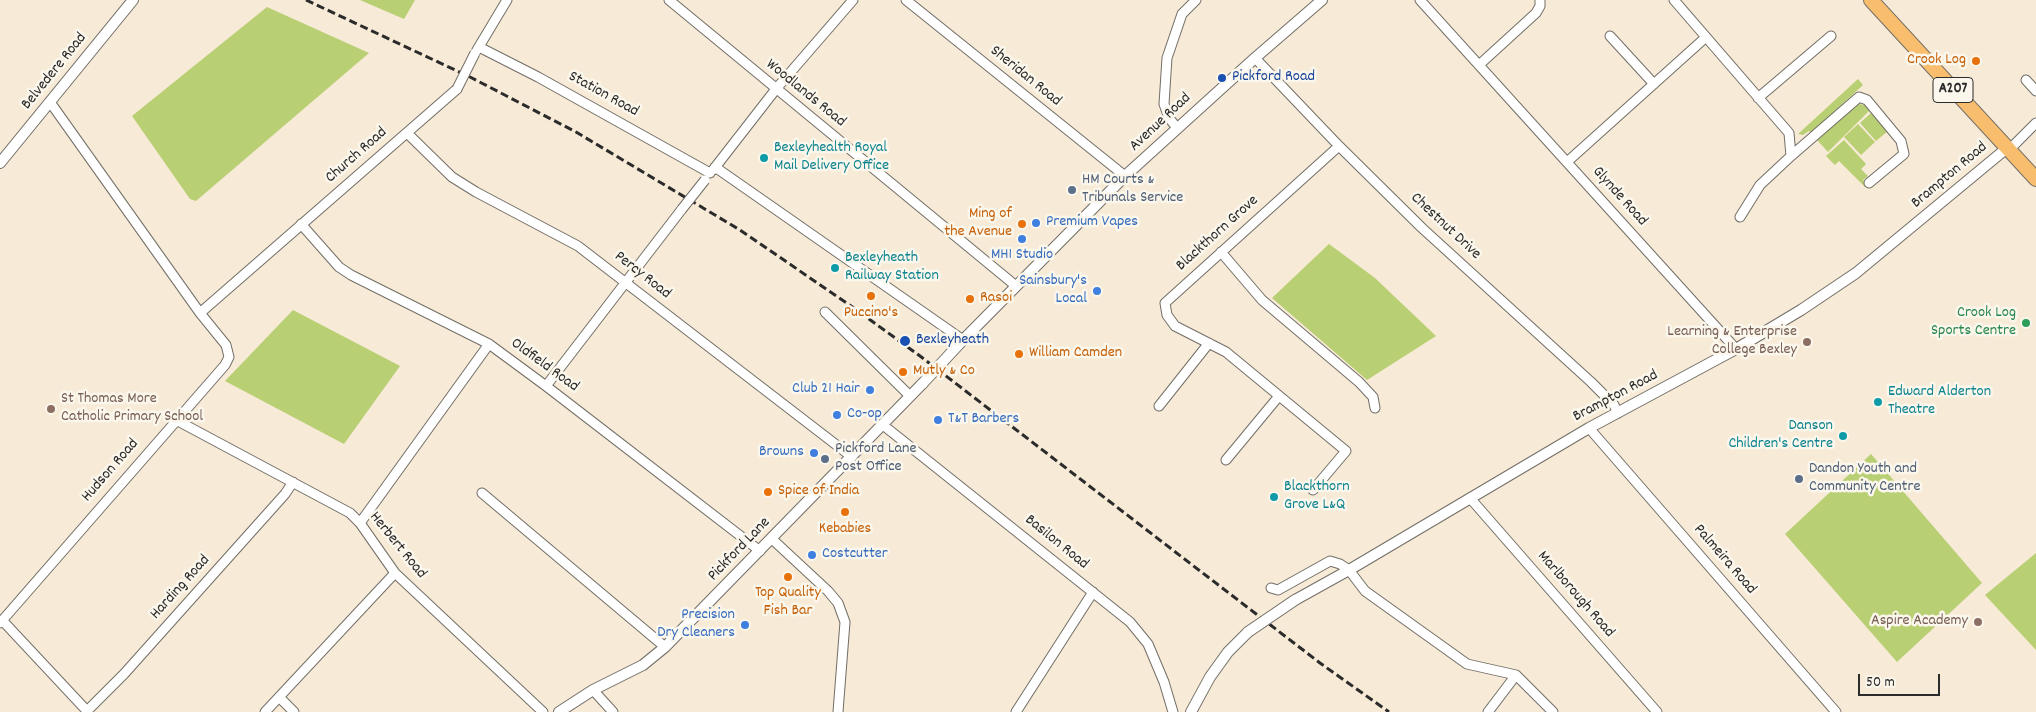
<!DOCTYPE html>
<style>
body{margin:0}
#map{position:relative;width:2036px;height:712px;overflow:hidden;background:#f7ead6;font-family:Dekko,sans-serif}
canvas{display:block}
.scale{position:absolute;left:1858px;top:674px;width:82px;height:22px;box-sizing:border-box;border:2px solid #2b2b2b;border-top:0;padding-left:6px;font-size:15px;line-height:18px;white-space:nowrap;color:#2b2b2b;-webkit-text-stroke:4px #fbf7ec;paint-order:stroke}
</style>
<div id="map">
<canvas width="2036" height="712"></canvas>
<div class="scale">50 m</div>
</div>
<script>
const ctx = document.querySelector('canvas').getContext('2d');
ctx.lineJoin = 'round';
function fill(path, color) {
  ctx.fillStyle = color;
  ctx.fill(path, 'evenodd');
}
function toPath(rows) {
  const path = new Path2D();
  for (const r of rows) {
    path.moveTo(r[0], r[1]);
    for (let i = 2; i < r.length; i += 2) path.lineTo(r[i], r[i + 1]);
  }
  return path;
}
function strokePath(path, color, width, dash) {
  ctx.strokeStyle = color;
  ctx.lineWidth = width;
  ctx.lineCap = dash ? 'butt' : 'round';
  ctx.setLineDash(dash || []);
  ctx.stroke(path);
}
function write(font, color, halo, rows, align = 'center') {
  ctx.font = font + ' Dekko,sans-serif';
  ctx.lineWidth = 5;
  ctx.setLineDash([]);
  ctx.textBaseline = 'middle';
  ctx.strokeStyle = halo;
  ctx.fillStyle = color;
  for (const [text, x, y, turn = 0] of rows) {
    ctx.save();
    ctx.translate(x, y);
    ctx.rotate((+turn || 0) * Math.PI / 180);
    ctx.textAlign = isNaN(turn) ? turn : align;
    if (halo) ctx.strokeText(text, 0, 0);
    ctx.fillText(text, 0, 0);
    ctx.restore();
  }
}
const green = toPath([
 [360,0,415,0,404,19],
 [267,7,369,53,196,201,190,199,132,116],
 [1858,79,1863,85,1811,133,1809,131,1803,135,1798,134],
 [1858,104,1865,105,1870,110,1828,152,1817,140],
 [1871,113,1888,131,1876,141,1860,123],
 [1858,124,1875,142,1861,155,1844,137],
 [1844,140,1866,164,1861,169,1868,176,1863,180,1867,185,1865,187,1839,161,1835,165,1826,156],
 [1329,244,1375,278,1436,336,1367,380,1272,298],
 [293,310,400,366,344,444,225,381],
 [1871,454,1982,583,1897,662,1785,534],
 [2036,553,2036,650,1985,595]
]);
const minor = toPath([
 [669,0,1016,286],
 [906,0,1125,176],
 [1420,0,1736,349],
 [1674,0,1789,133,1791,156,1760,185,1740,217],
 [1610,36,1654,84],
 [479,47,538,77,710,173],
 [477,50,507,0],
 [1255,58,1339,146,1422,228,1591,382,1614,405,1618,413],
 [1479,65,1536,13,1540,6,1540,0],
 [2026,80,2036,91],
 [1758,98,1831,36],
 [1177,128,1169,118,1164,104,1167,58,1182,14,1196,0],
 [407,133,452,177,476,192,578,246,852,457],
 [2009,150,2036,123],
 [1791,156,1859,97,1867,100,1901,141,1904,154,1869,183],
 [1567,162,1705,38],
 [715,167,963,340],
 [713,170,776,89,853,0],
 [301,224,339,267,351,275,489,344,546,386,760,551],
 [1221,252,1262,300,1359,382,1373,397,1375,408],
 [825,312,910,396],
 [200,313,457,89],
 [546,386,682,209],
 [1159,406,1209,343],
 [176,420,350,513,360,523,395,573,543,712],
 [883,425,1130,622,1148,644,1164,682,1173,712],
 [1589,428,1836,712],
 [1226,460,1279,396],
 [1313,490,1346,451,1226,352,1175,326,1167,315,1165,303,1339,146],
 [482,493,665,647],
 [1470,498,1657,712],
 [360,523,489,344],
 [772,539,828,591,838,603,845,622,838,712],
 [1271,588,1278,590,1330,561,1340,564,1349,570,1365,591,1467,664,1516,675,1553,712],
 [2,620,88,712],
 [0,623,225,365,229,357,226,345,200,313,50,102],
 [593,690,613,712],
 [279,697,294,712],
 [87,711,124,674,285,494,293,482],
 [265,712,395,573],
 [1016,712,1093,592],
 [1488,712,1516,675]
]);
const tertiary = toPath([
 [0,163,133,0],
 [963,340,1125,176,1255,58,1322,0],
 [1295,600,1349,570,1589,428,1736,349,1801,310,1856,273,2007,148],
 [559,712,593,690,643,665,665,647,923,383],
 [1191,712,1210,677,1228,652,1248,632]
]);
const primary = toPath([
 [1871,0,2036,179]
]);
const rail = toPath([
 [306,0,470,77,576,132,740,230,851,306,920,356,1320,663,1389,712]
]);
const minorBridge = toPath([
 [457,89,475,53],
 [682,209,705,180]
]);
const tertiaryBridge = toPath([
 [923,383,963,340],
 [1248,632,1295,600]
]);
const markers = [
 [1976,61,5,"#e8710a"],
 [1222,78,5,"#1a4fb4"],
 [764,158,5,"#0f9aa8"],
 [1072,190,5,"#5c6f8a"],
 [1036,223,5,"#3f7fe0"],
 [1022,224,5,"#e8710a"],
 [1022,239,5,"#3f7fe0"],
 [835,268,5,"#0f9aa8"],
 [1097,291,5,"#3f7fe0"],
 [871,296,5,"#e8710a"],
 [970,299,5,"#e8710a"],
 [2026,323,5,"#2e9e5b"],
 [905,341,6,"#1a4fb4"],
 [1807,342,5,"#8d6e63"],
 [1019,354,5,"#e8710a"],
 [903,372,5,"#e8710a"],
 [870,390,5,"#3f7fe0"],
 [1878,402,5,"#0f9aa8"],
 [51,409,5,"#8d6e63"],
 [837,415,5,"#3f7fe0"],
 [938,420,5,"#3f7fe0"],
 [1843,436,5,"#0f9aa8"],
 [814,453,5,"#3f7fe0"],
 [825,459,5,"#5c6f8a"],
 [1799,479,5,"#5c6f8a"],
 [768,492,5,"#e8710a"],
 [1274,497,5,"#0f9aa8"],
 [845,512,5,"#e8710a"],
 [812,555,5,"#3f7fe0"],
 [788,577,5,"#e8710a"],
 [1978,622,5,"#8d6e63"],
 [745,625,5,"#3f7fe0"]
];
const shields = [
 [1953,90,40]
];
const shieldNames = [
 ["A207",1953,90]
];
const foodNames = [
 ["Crook Log",1966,61,"right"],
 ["Ming of",1012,215,"right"],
 ["the Avenue",1012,233,"right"],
 ["Rasoi",980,299],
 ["Puccino's",871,314,"center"],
 ["William Camden",1029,354],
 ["Mutly & Co",913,372],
 ["Spice of India",778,492],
 ["Kebabies",845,530,"center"],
 ["Top Quality",788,594,"center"],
 ["Fish Bar",788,612,"center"]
];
const streetNames = [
 ["Belvedere Road",55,72,-51],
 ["Sheridan Road",1025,77,39],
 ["Woodlands Road",805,94,39],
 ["Station Road",603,95,29],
 ["Avenue Road",1161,123,-43],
 ["Church Road",357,156,-41],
 ["Brampton Road",1950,176,-40],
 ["Glynde Road",1619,197,48],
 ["Chestnut Drive",1445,227,43],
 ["Blackthorn Grove",1218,234,-42],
 ["Percy Road",642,276,38],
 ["Oldfield Road",544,366,36],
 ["Brampton Road",1616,397,-28],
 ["Hudson Road",111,471,-49],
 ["Basilon Road",1056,543,39],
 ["Herbert Road",397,546,51],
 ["Pickford Lane",740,550,-46],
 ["Palmeira Road",1724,560,49],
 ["Harding Road",181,588,-48],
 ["Marlborough Road",1575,595,49]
];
const transitNames = [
 ["Pickford Road",1232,78],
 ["Bexleyheath",916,341]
];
const cultureNames = [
 ["Bexleyhealth Royal",774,149],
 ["Mail Delivery Office",774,167],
 ["Bexleyheath",845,259],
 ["Railway Station",845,277],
 ["Edward Alderton",1888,393],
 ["Theatre",1888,411],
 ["Danson",1833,427,"right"],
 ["Children's Centre",1833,445,"right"],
 ["Blackthorn",1284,488],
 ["Grove L&Q",1284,506]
];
const serviceNames = [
 ["HM Courts &",1082,181],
 ["Tribunals Service",1082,199],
 ["Pickford Lane",835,450],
 ["Post Office",835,468],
 ["Dandon Youth and",1809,470],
 ["Community Centre",1809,488]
];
const shopNames = [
 ["Premium Vapes",1046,223],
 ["MH1 Studio",1022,256,"center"],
 ["Sainsbury's",1087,282,"right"],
 ["Local",1087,300,"right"],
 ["Club 21 Hair",860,390,"right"],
 ["Co-op",847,415],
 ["T&T Barbers",948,420],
 ["Browns",804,453,"right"],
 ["Costcutter",822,555],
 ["Precision",735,616,"right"],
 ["Dry Cleaners",735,634,"right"]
];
const leisureNames = [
 ["Crook Log",2016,314],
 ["Sports Centre",2016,332]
];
const educationNames = [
 ["Learning & Enterprise",1797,333],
 ["College Bexley",1797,351],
 ["St Thomas More",61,400,"left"],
 ["Catholic Primary School",61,418,"left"],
 ["Aspire Academy",1968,622]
];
fill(green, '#b9cf73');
strokePath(minor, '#726e67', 11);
strokePath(tertiary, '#726e67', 12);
strokePath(primary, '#726e67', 16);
strokePath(minor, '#fff', 9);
strokePath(tertiary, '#fff', 10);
strokePath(primary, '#f9be6d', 14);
strokePath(rail, '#2b2b2b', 3, [8, 4]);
strokePath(minorBridge, '#726e67', 11, []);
strokePath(tertiaryBridge, '#726e67', 12, []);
strokePath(minorBridge, '#fff', 9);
strokePath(tertiaryBridge, '#fff', 10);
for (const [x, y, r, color] of markers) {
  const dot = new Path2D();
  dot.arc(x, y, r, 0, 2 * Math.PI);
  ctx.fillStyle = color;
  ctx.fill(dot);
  strokePath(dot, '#fbf7ec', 2);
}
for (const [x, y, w] of shields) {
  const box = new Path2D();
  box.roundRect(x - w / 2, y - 12.5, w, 25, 4);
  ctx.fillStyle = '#fbf7ec';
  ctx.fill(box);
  strokePath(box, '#2b2b2b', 1);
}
write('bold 15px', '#2b2b2b', null, shieldNames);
write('16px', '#c56008', '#fbf7ec', foodNames, 'left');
write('16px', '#2b2b2b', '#fbf7ec', streetNames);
write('16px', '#164399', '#fbf7ec', transitNames, 'left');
write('16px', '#0d838f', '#fbf7ec', cultureNames, 'left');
write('16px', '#4e5e75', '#fbf7ec', serviceNames, 'left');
write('16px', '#366cbe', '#fbf7ec', shopNames, 'left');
write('16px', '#27864d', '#fbf7ec', leisureNames, 'right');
write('16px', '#785e54', '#fbf7ec', educationNames, 'right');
</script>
